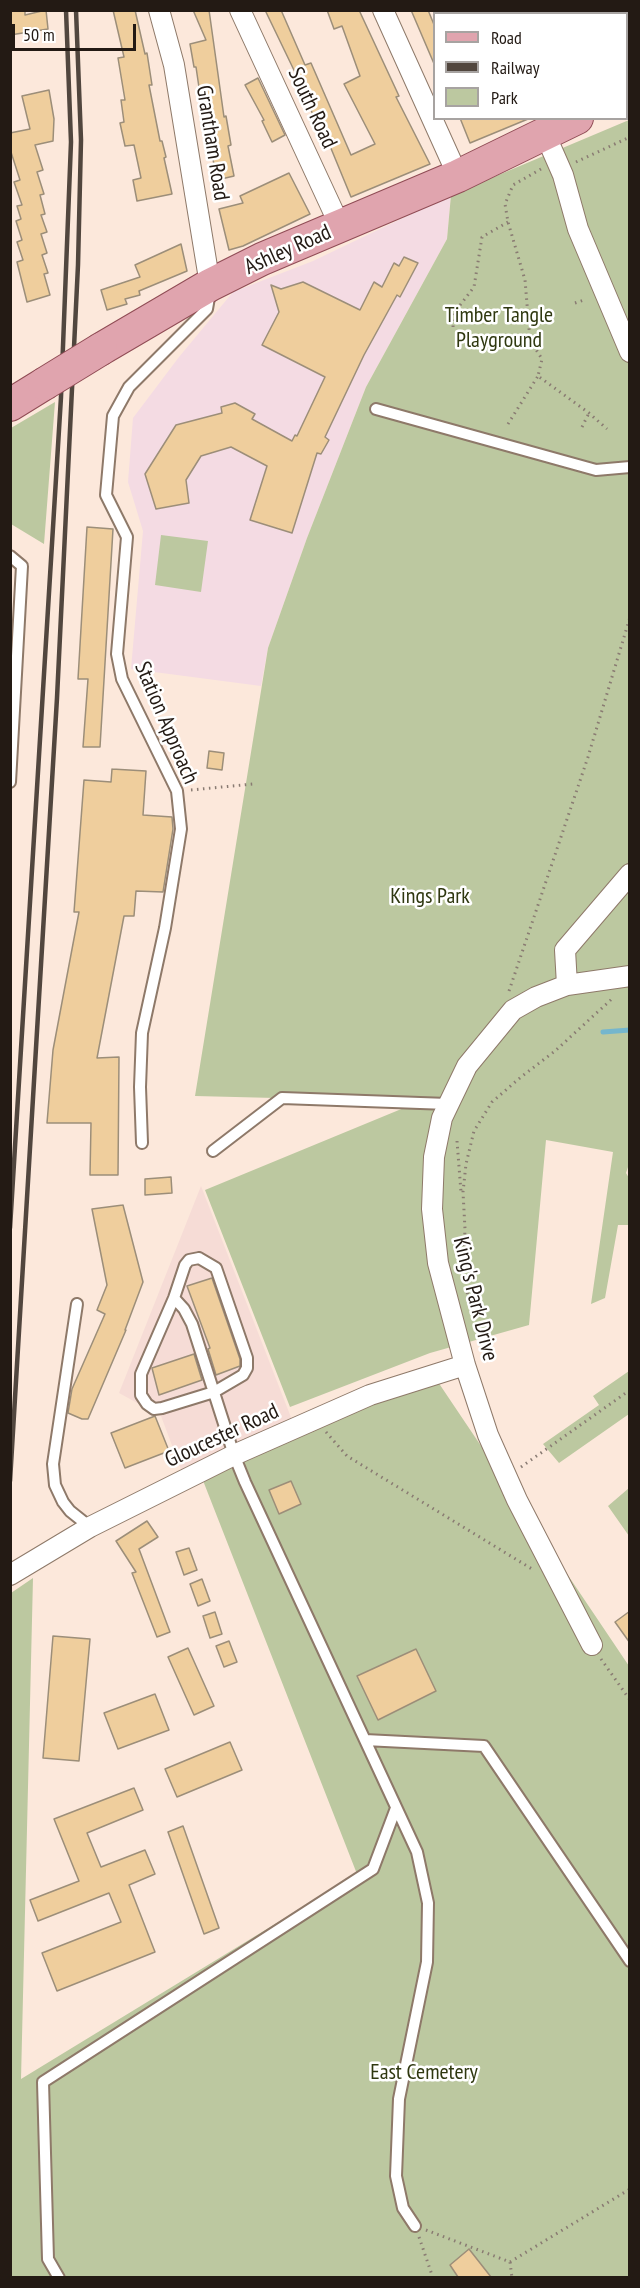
<!DOCTYPE html>
<style>
body{margin:0}
#map{position:relative;width:640px;height:2288px;overflow:hidden;background:#fce8db;font-family:"PT Sans Narrow",sans-serif}
canvas{display:block}
.frame{position:absolute;inset:0;border:12px solid #231a14;pointer-events:none}
.legend{position:absolute;left:433px;top:12px;width:195px;height:108px;box-sizing:border-box;background:#fff;border:2px solid #a7a3a1;margin:0;padding:8px 10px;list-style:none;font-size:18px;color:#231a14}
.legend li{display:flex;align-items:center;gap:12px;height:30px}
.legend b{width:30px;border:2px solid #a7a3a1}
.scale{position:absolute;left:12px;top:24px;width:124px;height:27px;box-sizing:border-box;border:3px solid #231a14;border-top:0;padding-left:8px;font-size:18px;line-height:21px;white-space:nowrap;color:#231a14;-webkit-text-stroke:4px #fff;paint-order:stroke}
</style>
<div id="map">
<canvas width="640" height="2288"></canvas>
<div class="frame"></div>
<ul class="legend">
<li><b style="height:8px;background:#e0a4ae"></b>Road</li>
<li><b style="height:8px;background:#51463e"></b>Railway</li>
<li><b style="height:16px;background:#bcc8a0"></b>Park</li>
</ul>
<div class="scale">50 m</div>
</div>
<script>
const ctx = document.querySelector('canvas').getContext('2d');
ctx.lineJoin = 'round';
function fill(path, color) {
  ctx.fillStyle = color;
  ctx.fill(path, 'evenodd');
}
function toPath(rows) {
  const path = new Path2D();
  for (const r of rows) {
    path.moveTo(r[0], r[1]);
    for (let i = 2; i < r.length; i += 2) path.lineTo(r[i], r[i + 1]);
  }
  return path;
}
function strokePath(path, color, width, dash) {
  ctx.strokeStyle = color;
  ctx.lineWidth = width;
  ctx.lineCap = dash ? 'butt' : 'round';
  ctx.setLineDash(dash || []);
  ctx.stroke(path);
}
function write(font, color, halo, rows, align = 'center') {
  ctx.font = font + ' "PT Sans Narrow",sans-serif';
  ctx.lineWidth = 5;
  ctx.setLineDash([]);
  ctx.textBaseline = 'middle';
  ctx.strokeStyle = halo;
  ctx.fillStyle = color;
  for (const [text, x, y, turn = 0] of rows) {
    ctx.save();
    ctx.translate(x, y);
    ctx.rotate((+turn || 0) * Math.PI / 180);
    ctx.textAlign = isNaN(turn) ? turn : align;
    if (halo) ctx.strokeText(text, 0, 0);
    ctx.fillText(text, 0, 0);
    ctx.restore();
  }
}
const industrial = toPath([
 [201,1186,292,1420,182,1472,161,1416,119,1393]
]);
const education = toPath([
 [451,195,447,239,366,387,307,538,268,648,261,686,131,669,143,531,128,482,133,418,179,357,233,292,313,261]
]);
const green = toPath([
 [629,120,630,1161,626,1173,629,1178,630,1225,618,1225,605,1298,591,1304,613,1152,546,1140,529,1325,430,1353,290,1407,205,1190,428,1098,356,1100,195,1096,268,648,307,538,366,387,447,239,451,195],
 [55,402,44,544,11,524,11,428],
 [161,535,208,541,201,592,155,585],
 [629,1371,629,1414,559,1463,543,1444,599,1405,593,1396],
 [436,1379,629,1666,629,2277,11,2278,11,1593,33,1578,21,2079,357,1874,202,1478,297,1436],
 [629,1488,629,1536,608,1506]
]);
const stream = toPath([
 [603,1032,630,1030]
]);
const building = toPath([
 [10,10,25,10,25,15,46,10,48,29,10,35,10,10],
 [113,10,135,10,145,54,147,53,152,85,149,85,160,141,162,141,166,157,164,158,172,194,137,201,133,180,141,178,134,145,125,146,120,123,124,122,121,100,125,100,118,58,124,57,113,10],
 [193,10,209,10,224,117,226,116,231,145,228,146,234,176,217,180,211,149,208,149,196,67,194,67,190,44,206,40,193,10],
 [265,10,281,10,305,65,311,63,351,155,375,144,344,84,360,76,342,26,334,29,327,10,359,10,399,96,396,97,430,164,351,197,330,146,317,120,315,121,305,93,265,10],
 [411,10,428,10,435,27,435,66,411,10],
 [258,78,285,135,272,142,262,121,264,120,245,85,258,78],
 [49,90,54,119,53,141,35,145,43,170,37,172,44,194,40,195,45,214,41,215,47,232,41,234,47,253,42,255,48,273,44,274,50,295,27,302,17,262,23,260,17,242,22,240,16,221,21,219,17,206,22,205,14,182,20,180,10,149,10,133,30,129,22,96,49,90],
 [460,118,528,118,528,119,470,143,460,118],
 [289,173,310,214,243,246,229,250,219,209,243,203,240,196,289,173],
 [181,244,187,271,139,291,140,295,125,299,127,304,107,310,101,290,140,277,135,265,181,244],
 [404,257,418,263,400,297,397,295,364,355,325,437,329,440,321,454,317,453,292,533,250,520,267,466,231,447,201,456,186,480,189,503,156,509,145,474,176,425,222,413,221,407,235,403,255,414,252,419,292,441,295,435,297,436,325,377,262,345,279,312,271,285,281,289,303,282,360,310,374,282,382,287,394,263,399,266,404,257],
 [87,527,113,529,100,747,83,747,88,679,78,679,87,527],
 [209,751,224,753,222,770,207,768,209,751],
 [112,769,146,771,143,815,172,817,173,829,163,892,136,891,134,916,124,916,97,1058,119,1057,118,1175,90,1175,91,1123,47,1123,53,1050,79,912,74,912,84,780,111,782,112,769],
 [171,1177,172,1193,145,1195,145,1179,171,1177],
 [123,1205,143,1282,125,1330,126,1330,88,1419,82,1419,68,1413,72,1389,105,1314,97,1310,107,1285,92,1209,123,1205],
 [212,1278,240,1359,240,1366,216,1375,208,1349,210,1348,187,1286,212,1278],
 [194,1354,202,1380,159,1395,152,1368,194,1354],
 [155,1416,169,1451,125,1468,111,1433,155,1416],
 [291,1481,301,1504,279,1514,269,1490,291,1481],
 [147,1521,158,1537,139,1549,170,1632,157,1637,132,1573,136,1572,116,1541,147,1521],
 [189,1548,197,1570,184,1575,176,1552,189,1548],
 [202,1579,210,1601,198,1606,190,1584,202,1579],
 [630,1611,630,1643,615,1622,630,1611],
 [215,1612,222,1634,210,1638,203,1616,215,1612],
 [53,1636,90,1639,79,1761,43,1758,53,1636],
 [229,1641,237,1662,224,1667,216,1646,229,1641],
 [188,1648,214,1706,194,1715,168,1657,188,1648],
 [416,1649,436,1691,378,1720,357,1676,416,1649],
 [155,1694,169,1730,118,1749,104,1713,155,1694],
 [230,1742,242,1770,177,1797,165,1769,230,1742],
 [134,1788,143,1810,87,1833,101,1867,145,1850,155,1874,129,1885,155,1952,57,1991,42,1953,121,1922,109,1893,38,1921,30,1900,79,1881,54,1819,134,1788],
 [183,1826,219,1928,204,1934,168,1832,183,1826],
 [469,2249,491,2277,458,2277,450,2265,469,2249]
]);
const path = toPath([
 [576,162,630,137],
 [541,169,513,185,505,204,508,222,525,280,530,340,542,359,538,376,589,413,607,429],
 [575,303,584,300],
 [453,327,454,313,474,287,482,237,508,222],
 [508,424,538,376],
 [582,427,589,413],
 [191,790,253,784],
 [509,991,588,757,630,617],
 [457,1141,461,1192],
 [468,1300,464,1255,465,1229,463,1192,466,1164,474,1131,492,1102,521,1077,555,1051,614,997],
 [326,1432,347,1456,532,1569],
 [521,1467,630,1390],
 [601,1659,630,1700],
 [426,2230,510,2262,512,2278],
 [419,2237,433,2278],
 [510,2262,630,2189]
]);
const service = toPath([
 [376,409,596,470,630,467],
 [10,556,22,566,10,782],
 [142,1143,140,1087,142,1033,165,928,181,829,177,791,122,679,117,654,127,537,106,495,113,416,129,387,207,309,210,292],
 [213,1151,282,1098,448,1104],
 [199,1258,216,1268,247,1358,247,1368,243,1375,214,1392,162,1408,154,1409,147,1404,141,1395,141,1374,174,1298,185,1265,189,1260,199,1258],
 [174,1298,184,1309,192,1324,234,1455,245,1482,417,1852,428,1903,427,1962,399,2099,396,2176,403,2208,415,2226],
 [77,1304,53,1464,55,1485,63,1502,70,1511,90,1527],
 [365,1740,484,1746,630,1961],
 [59,2278,48,2259,43,2082,373,1869,396,1808]
]);
const minor = toPath([
 [159,10,174,65,210,285],
 [240,10,340,226],
 [383,10,458,176],
 [549,10,550,14],
 [545,134,563,175,578,229,630,352],
 [567,985,565,950,630,874],
 [10,1575,90,1527,234,1455,370,1395,465,1365],
 [592,1645,517,1500,488,1435,465,1365,438,1263,432,1209,434,1157,442,1118,467,1066,513,1010,536,997,567,985,630,976]
]);
const primary = toPath([
 [626,96,630,94],
 [101,349,210,285,262,259,458,176,577,118],
 [10,405,44,384]
]);
const rail = toPath([
 [10,1228,61,397,71,142,66,10],
 [10,1481,57,698,78,265,81,140,76,10]
]);
const primaryBridge = toPath([
 [44,384,101,349]
]);
const streetNames = [
 ["South Road",312,108,65],
 ["Grantham Road",212,143,81],
 ["Ashley Road",288,250,-24],
 ["Station Approach",166,723,67],
 ["King's Park Drive",475,1299,76],
 ["Gloucester Road",222,1436,-25]
];
const parkNames = [
 ["Timber Tangle",499,316],
 ["Playground",499,341],
 ["Kings Park",430,897],
 ["East Cemetery",424,2073]
];
fill(industrial, '#f6dcd6');
fill(education, '#f4dbe3');
fill(green, '#bcc8a0');
strokePath(stream, '#75b6cd', 5);
fill(building, '#efce9d');
strokePath(building, '#9c8e79', 1.5);
strokePath(service, '#8e7969', 14);
strokePath(minor, '#8e7969', 22);
strokePath(primary, '#904c55', 34);
strokePath(path, '#897b72', 3, [1.5, 4.5]);
strokePath(service, '#fff', 10);
strokePath(minor, '#fff', 20);
strokePath(primary, '#e0a4ae', 32);
strokePath(rail, '#51463e', 4.5);
strokePath(primaryBridge, '#904c55', 34, []);
strokePath(primaryBridge, '#e0a4ae', 32);
write('22px', '#231a14', '#fff', streetNames);
write('22px', '#2f3810', '#fff', parkNames);
</script>
